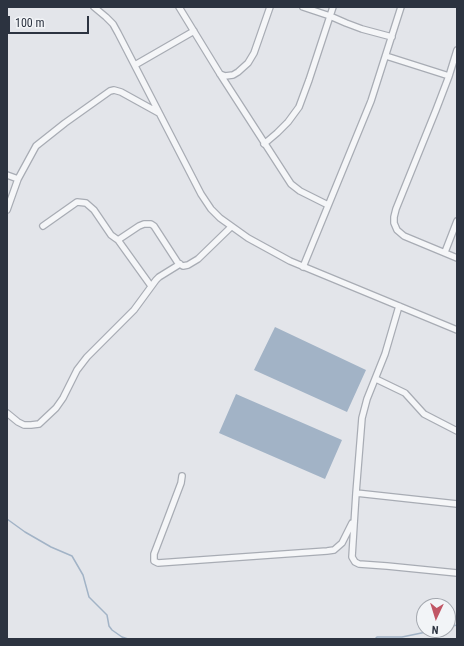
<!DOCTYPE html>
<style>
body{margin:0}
#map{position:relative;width:464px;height:646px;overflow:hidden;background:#e3e5ea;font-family:"Roboto Condensed",sans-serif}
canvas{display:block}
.frame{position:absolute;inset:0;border:8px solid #2c3340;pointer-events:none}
.north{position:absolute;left:416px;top:598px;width:40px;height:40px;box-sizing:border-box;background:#f2f4f7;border:1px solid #a3a7ae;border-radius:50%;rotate:184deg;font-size:11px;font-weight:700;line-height:16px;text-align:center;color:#2c3340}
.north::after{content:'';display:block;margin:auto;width:14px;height:18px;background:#c15665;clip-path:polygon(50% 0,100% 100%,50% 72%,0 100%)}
.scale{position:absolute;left:8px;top:16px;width:81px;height:18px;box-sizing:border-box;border:2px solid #2c3340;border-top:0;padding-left:5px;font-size:12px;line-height:14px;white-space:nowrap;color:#2c3340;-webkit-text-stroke:3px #f2f4f7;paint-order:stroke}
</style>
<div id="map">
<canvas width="464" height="646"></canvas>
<div class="frame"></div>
<div class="north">N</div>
<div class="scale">100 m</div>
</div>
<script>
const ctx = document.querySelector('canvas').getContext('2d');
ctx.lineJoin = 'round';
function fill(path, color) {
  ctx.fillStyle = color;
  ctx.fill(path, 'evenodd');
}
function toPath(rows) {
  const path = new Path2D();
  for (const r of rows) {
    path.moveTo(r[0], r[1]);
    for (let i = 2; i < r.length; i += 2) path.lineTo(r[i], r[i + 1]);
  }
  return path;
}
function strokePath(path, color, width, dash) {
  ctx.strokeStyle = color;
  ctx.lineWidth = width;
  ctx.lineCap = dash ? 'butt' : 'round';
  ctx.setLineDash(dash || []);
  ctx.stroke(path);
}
const water = toPath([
 [275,327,366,370,347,412,254,370],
 [236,394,342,440,325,479,219,433]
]);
const stream = toPath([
 [7,519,25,532,51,547,72,556,83,575,89,597,107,615,109,626,112,630,122,637,128,639],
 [448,627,457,625],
 [175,639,176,639],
 [375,639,377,637,402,637,436,630]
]);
const minor = toPath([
 [94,7,106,17,113,24,118,33,201,194,211,209,220,218,248,238,290,261,457,330],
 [179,7,220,74,291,184,300,191,328,205],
 [303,7,330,16,346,23,362,29,392,37],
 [457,50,449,76,436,110,396,209,394,217,394,223,397,230,404,236,457,258],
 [386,56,449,76],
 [135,65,194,31],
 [220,74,225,76,233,75,238,72,248,63,254,53,270,7],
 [264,144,277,133,288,122,299,107,309,80,333,7],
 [7,175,18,179],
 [7,210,18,179,36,146,65,123,110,91,114,90,121,92,159,113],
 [43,226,77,202,86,203,94,210,111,235,118,240,151,286],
 [118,240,139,226,144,224,151,224,154,226,178,263,183,266,188,265,198,259,231,227],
 [445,252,457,221],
 [303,267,371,101,401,7],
 [399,306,385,354,367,399,362,418,356,493,352,557,355,562,359,564,387,566,457,573],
 [376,379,405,393,424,414,457,431],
 [7,413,18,422,24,425,31,425,39,424,56,408,63,398,77,370,87,357,134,310,156,280,159,277,180,264],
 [182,476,181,483,167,520,154,554,154,561,158,563,327,551,334,550,342,543,352,523],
 [356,493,457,504]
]);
fill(water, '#a2b3c6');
strokePath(stream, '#a2b3c6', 1.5);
strokePath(minor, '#a8acb4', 8);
strokePath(minor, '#f5f6f8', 5.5);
</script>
